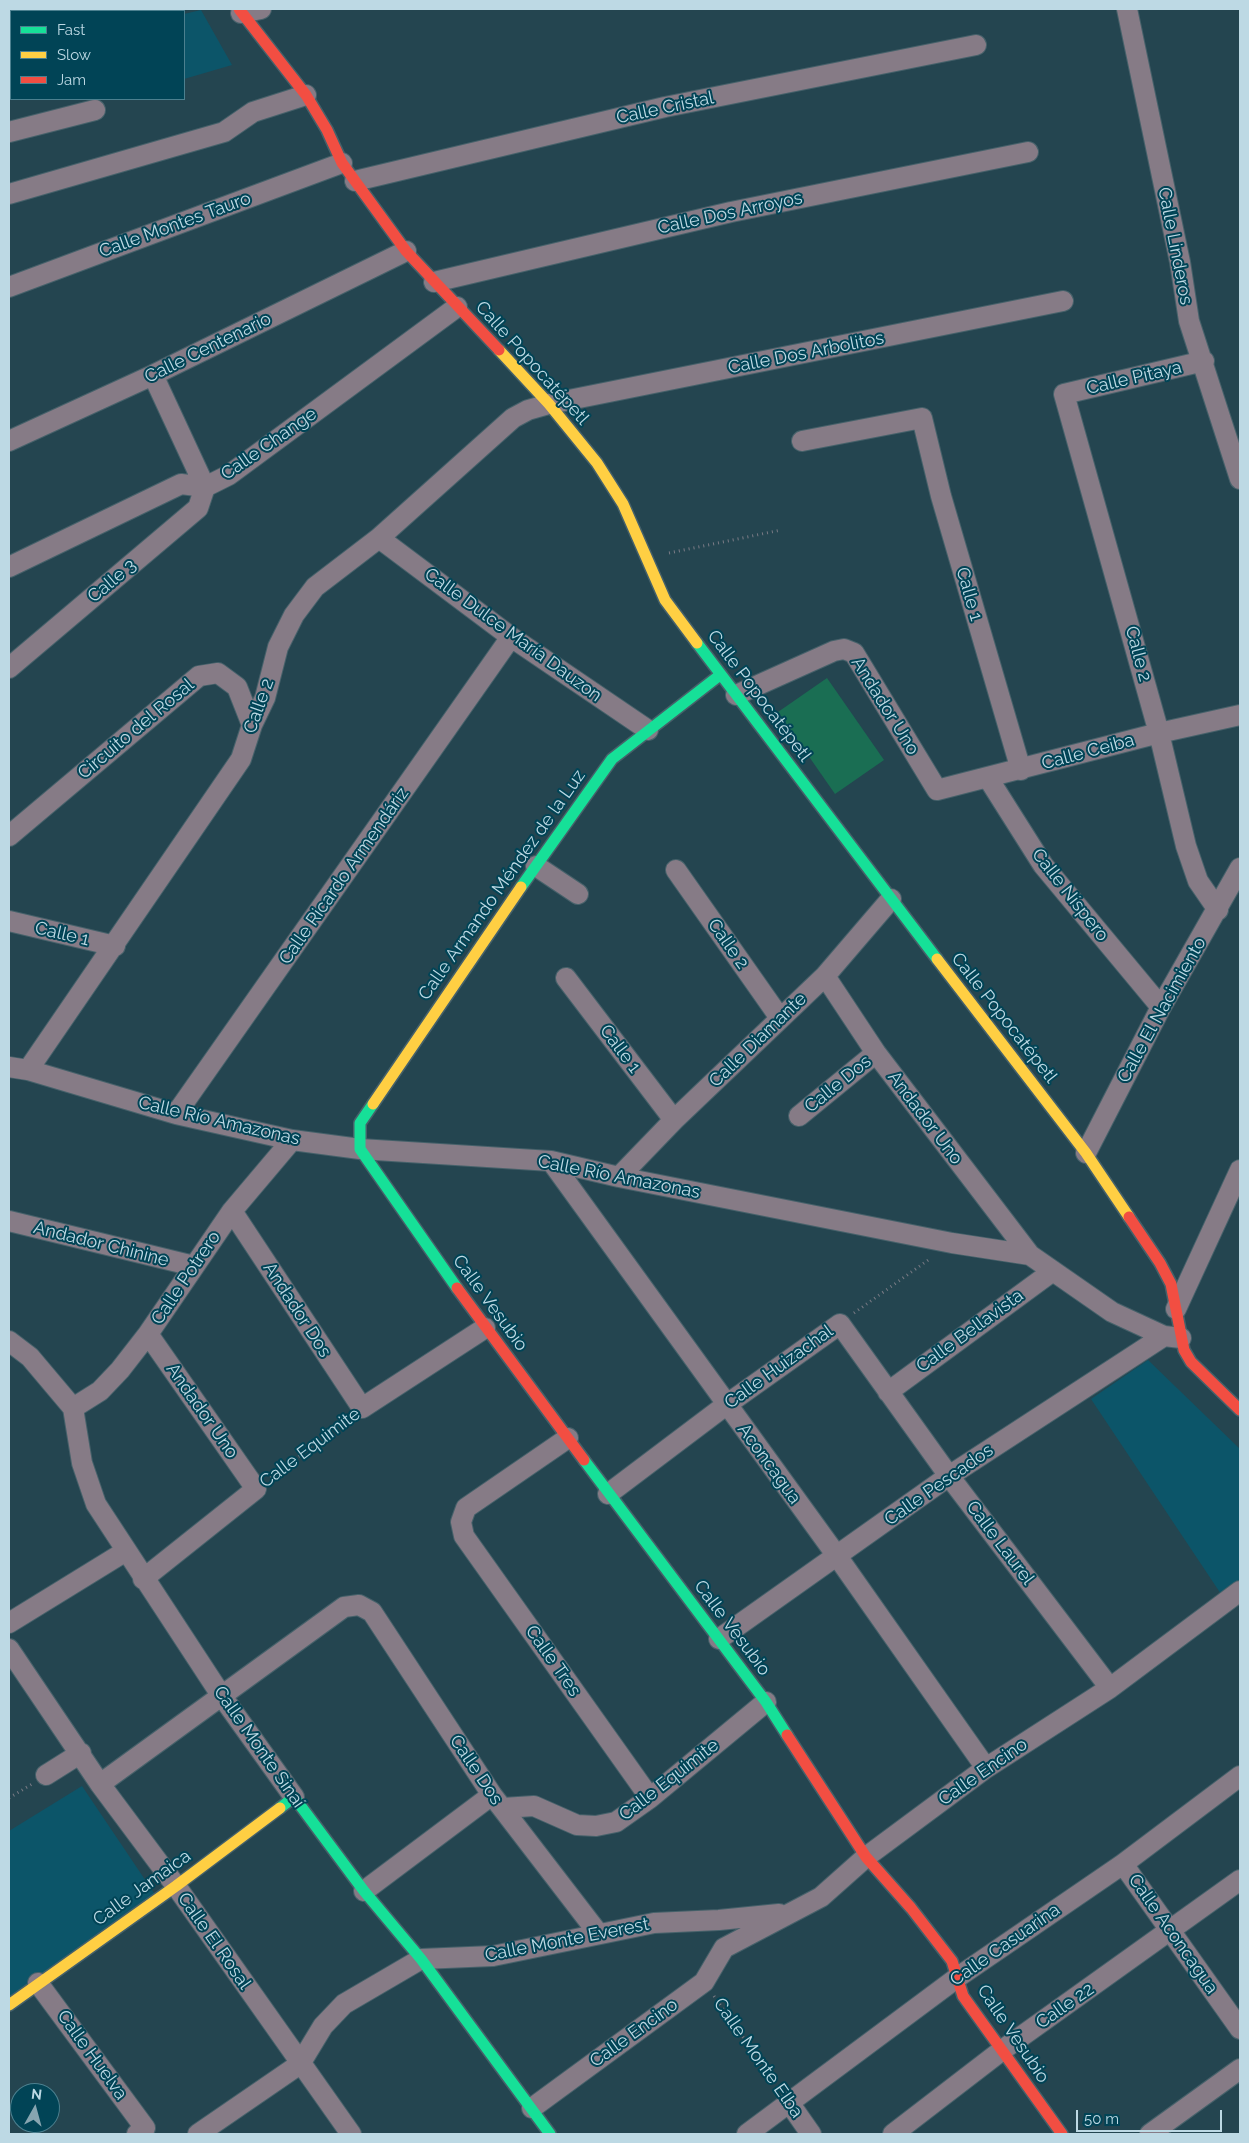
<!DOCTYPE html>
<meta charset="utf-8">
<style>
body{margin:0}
#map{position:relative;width:1249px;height:2143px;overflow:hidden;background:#244550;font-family:Raleway,sans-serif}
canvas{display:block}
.frame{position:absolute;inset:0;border:10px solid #bdd9e4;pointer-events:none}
.legend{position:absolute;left:10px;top:10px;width:175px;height:90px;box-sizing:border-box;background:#014456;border:1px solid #4c808f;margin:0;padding:6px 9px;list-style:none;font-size:15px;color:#bdd9e4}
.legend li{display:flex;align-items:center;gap:10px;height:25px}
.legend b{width:25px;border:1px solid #4c808f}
.north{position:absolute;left:10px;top:2083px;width:50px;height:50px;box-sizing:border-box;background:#014456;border:1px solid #4c808f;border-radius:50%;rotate:7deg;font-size:14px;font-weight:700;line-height:20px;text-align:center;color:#bdd9e4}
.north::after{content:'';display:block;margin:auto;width:18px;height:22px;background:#87a5b0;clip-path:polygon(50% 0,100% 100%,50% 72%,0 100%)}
.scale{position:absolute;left:1076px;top:2110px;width:146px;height:22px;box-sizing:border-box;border:2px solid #bdd9e4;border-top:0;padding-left:6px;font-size:15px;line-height:18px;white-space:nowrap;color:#bdd9e4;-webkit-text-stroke:4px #014456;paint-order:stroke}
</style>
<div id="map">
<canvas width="1249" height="2143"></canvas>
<div class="frame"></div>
<ul class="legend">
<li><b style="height:6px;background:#16e098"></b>Fast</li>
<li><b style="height:6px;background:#ffcf43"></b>Slow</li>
<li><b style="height:6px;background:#f24e42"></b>Jam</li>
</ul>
<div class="north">N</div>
<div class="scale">50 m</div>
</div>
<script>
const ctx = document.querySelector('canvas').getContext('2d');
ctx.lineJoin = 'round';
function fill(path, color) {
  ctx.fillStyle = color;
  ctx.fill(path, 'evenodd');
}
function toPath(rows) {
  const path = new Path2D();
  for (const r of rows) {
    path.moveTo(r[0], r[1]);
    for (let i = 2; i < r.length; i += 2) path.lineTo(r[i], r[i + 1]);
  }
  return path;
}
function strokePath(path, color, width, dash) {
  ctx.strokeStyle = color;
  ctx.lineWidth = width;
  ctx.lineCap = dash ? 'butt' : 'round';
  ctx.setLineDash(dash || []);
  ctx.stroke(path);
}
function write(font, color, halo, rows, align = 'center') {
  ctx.font = font + ' Raleway,sans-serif';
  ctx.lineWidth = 4;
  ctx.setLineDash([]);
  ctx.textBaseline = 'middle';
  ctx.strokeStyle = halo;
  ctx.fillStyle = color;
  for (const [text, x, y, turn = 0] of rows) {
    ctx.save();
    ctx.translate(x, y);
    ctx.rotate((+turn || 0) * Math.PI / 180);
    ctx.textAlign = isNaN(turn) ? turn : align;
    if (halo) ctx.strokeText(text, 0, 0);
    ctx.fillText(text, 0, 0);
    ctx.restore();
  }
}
const built = toPath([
 [201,10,232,65,184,79,184,14],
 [1148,1360,1240,1449,1240,1580,1221,1594,1091,1399],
 [82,1786,156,1896,9,2001,9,1831]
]);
const green = toPath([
 [827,678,884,760,835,794,778,712]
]);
const path = toPath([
 [669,553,781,530],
 [854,1313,931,1258],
 [271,1478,347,1419],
 [9,1798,32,1784],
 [714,1996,778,2087]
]);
const street = toPath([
 [1127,9,1180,262,1189,321,1240,479],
 [98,11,105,9],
 [241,13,261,9],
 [9,34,11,33],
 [9,132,95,110],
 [355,181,665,107,976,45],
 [9,194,224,132,253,112,306,95],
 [434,282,731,212,1028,152],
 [9,287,342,163],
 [1204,361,1064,394,1159,733,1186,846,1198,881,1218,910],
 [9,441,153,375,406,251],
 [802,441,922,418,941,496,1021,770],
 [379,538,511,637,648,730],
 [9,567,181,484,205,487,229,475,457,307],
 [9,668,198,508,205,487,153,375],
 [736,695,834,651,844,649,854,653,937,790,1159,733,1240,715],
 [988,778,1043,865,1161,1007],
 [9,836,199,676,218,673,237,687,252,725],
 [536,866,578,894],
 [676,870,780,1018],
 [9,921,115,946],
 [825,976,876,1053,1030,1255],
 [566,978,674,1120],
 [9,1067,28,1070,176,1114,292,1140,360,1149,551,1161,619,1177,952,1243,1030,1255,1112,1312,1164,1336,1181,1338],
 [28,1070,241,759,252,725,265,698,278,647,294,615,315,587,379,538,513,418,528,410,549,404,1063,301],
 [176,1114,511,637],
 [799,1116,876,1053],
 [1086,1153,1161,1007,1240,868],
 [551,1161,837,1556,986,1768],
 [619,1177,674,1120,825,976,891,899],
 [232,1211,362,1408,485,1328],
 [9,1221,194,1266],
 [1176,1309,1240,1170],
 [9,1341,30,1357,73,1408,82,1463,96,1504,221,1695,294,1797],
 [888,1392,1053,1271],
 [73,1408,100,1391,120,1370,148,1334,232,1211,292,1140],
 [568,1438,466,1508,461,1522,464,1536,650,1798],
 [608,1494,726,1405,840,1324,949,1476,1110,1688],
 [143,1579,256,1489,148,1334],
 [9,1623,126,1551],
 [719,1639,949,1476,1164,1336],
 [9,1649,100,1784,176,1886,351,2134],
 [46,1775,81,1753],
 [100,1784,344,1607,359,1605,372,1612,492,1795,598,1933],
 [503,1808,534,1806,577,1825,596,1826,616,1822,650,1798,766,1702],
 [1123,1864,1240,2029],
 [364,1891,492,1795],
 [38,1983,145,2128,137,2134],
 [790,2104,811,2134],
 [532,2108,704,1982,724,1948,821,1897,866,1857,986,1768,1110,1688,1240,1591],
 [198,2134,300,2064,323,2026,344,2004,421,1959,493,1956,654,1923,719,1920,779,1914],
 [747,2134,958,1977,1123,1864,1240,1776],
 [893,2134,1001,2051,1240,1880],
 [1150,2134,1240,2069]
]);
const fast = toPath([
 [697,643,937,959],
 [521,887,612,759,720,675],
 [373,1104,360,1123,360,1149,457,1288],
 [584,1460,766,1702,787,1735],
 [280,1808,294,1797,364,1891,421,1959,550,2134]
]);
const slow = toPath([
 [499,350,549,404,597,463,623,504,665,600,697,643],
 [937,959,1086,1153,1129,1217],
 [373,1104,521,887],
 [9,2005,176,1886,280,1808]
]);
const jam = toPath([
 [239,9,306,95,327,130,342,163,406,251,499,350],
 [1129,1217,1160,1263,1171,1284,1184,1350,1191,1362,1240,1410],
 [457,1288,584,1460],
 [787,1735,866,1857,911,1908,952,1961,963,1996,1062,2134]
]);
const streetNames = [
 ["Calle Cristal",665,108,-12],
 ["Calle Dos Arroyos",730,213,-12],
 ["Calle Montes Tauro",175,225,-20],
 ["Calle Linderos",1175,246,79],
 ["Calle Centenario",208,348,-26],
 ["Calle Dos Arbolitos",806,353,-11],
 ["Calle Popocatépetl",532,363,48],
 ["Calle Pitaya",1134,378,-13],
 ["Calle Change",269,444,-35],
 ["Calle 3",112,581,-40],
 ["Calle 1",969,594,74],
 ["Calle Dulce María Dauzon",513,635,36],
 ["Calle 2",1138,654,75],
 ["Calle Popocatépetl",759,696,53],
 ["Calle 2",259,706,-70],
 ["Andador Uno",885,706,58],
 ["Circuito del Rosal",136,729,-40],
 ["Calle Ceiba",1088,752,-15],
 ["Calle Ricardo Armendáriz",344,876,-55],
 ["Calle Armando Méndez de la Luz",502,885,-55],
 ["Calle Níspero",1070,895,52],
 ["Calle 1",62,934,13],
 ["Calle 2",728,944,55],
 ["Calle El Nacimiento",1162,1010,-61],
 ["Calle Popocatépetl",1004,1018,52],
 ["Calle Diamante",758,1040,-44],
 ["Calle 1",620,1049,53],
 ["Calle Dos",838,1084,-39],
 ["Andador Uno",925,1118,53],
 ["Calle Río Amazonas",219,1121,13],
 ["Calle Río Amazonas",619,1177,11],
 ["Andador Chinine",101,1244,14],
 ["Calle Potrero",186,1278,-56],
 ["Calle Vesubio",490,1303,54],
 ["Andador Dos",297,1310,57],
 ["Calle Bellavista",970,1331,-36],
 ["Calle Huizachal",779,1367,-36],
 ["Andador Uno",202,1411,55],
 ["Calle Equimite",310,1448,-37],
 ["Aconcagua",769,1464,54],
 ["Calle Pescados",939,1485,-35],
 ["Calle Laurel",1000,1543,53],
 ["Calle Vesubio",732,1628,53],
 ["Calle Tres",553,1661,55],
 ["Calle Monte Sinaí",259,1747,55],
 ["Calle Dos",476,1770,56],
 ["Calle Encino",983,1772,-35],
 ["Calle Equimite",669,1780,-38],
 ["Calle Jamaica",142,1888,-36],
 ["Calle Aconcagua",1173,1934,55],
 ["Calle Monte Everest",567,1940,-11],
 ["Calle El Rosal",214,1941,55],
 ["Calle Casuarina",1005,1945,-35],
 ["Calle 22",1065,2006,-35],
 ["Calle Encino",634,2033,-36],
 ["Calle Vesubio",1013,2034,56],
 ["Calle Huelva",92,2055,54],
 ["Calle Monte Elba",758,2058,55]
];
fill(built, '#0c5569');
fill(green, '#1a6e53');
strokePath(street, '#46616a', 22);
strokePath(fast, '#46616a', 14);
strokePath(slow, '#46616a', 14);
strokePath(jam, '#46616a', 14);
strokePath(path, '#7a7b85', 3, [1, 4]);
strokePath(street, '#867b86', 20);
strokePath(fast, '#16e098', 11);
strokePath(slow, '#ffcf43', 11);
strokePath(jam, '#f24e42', 11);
write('18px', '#bdd9e4', '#014456', streetNames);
</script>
